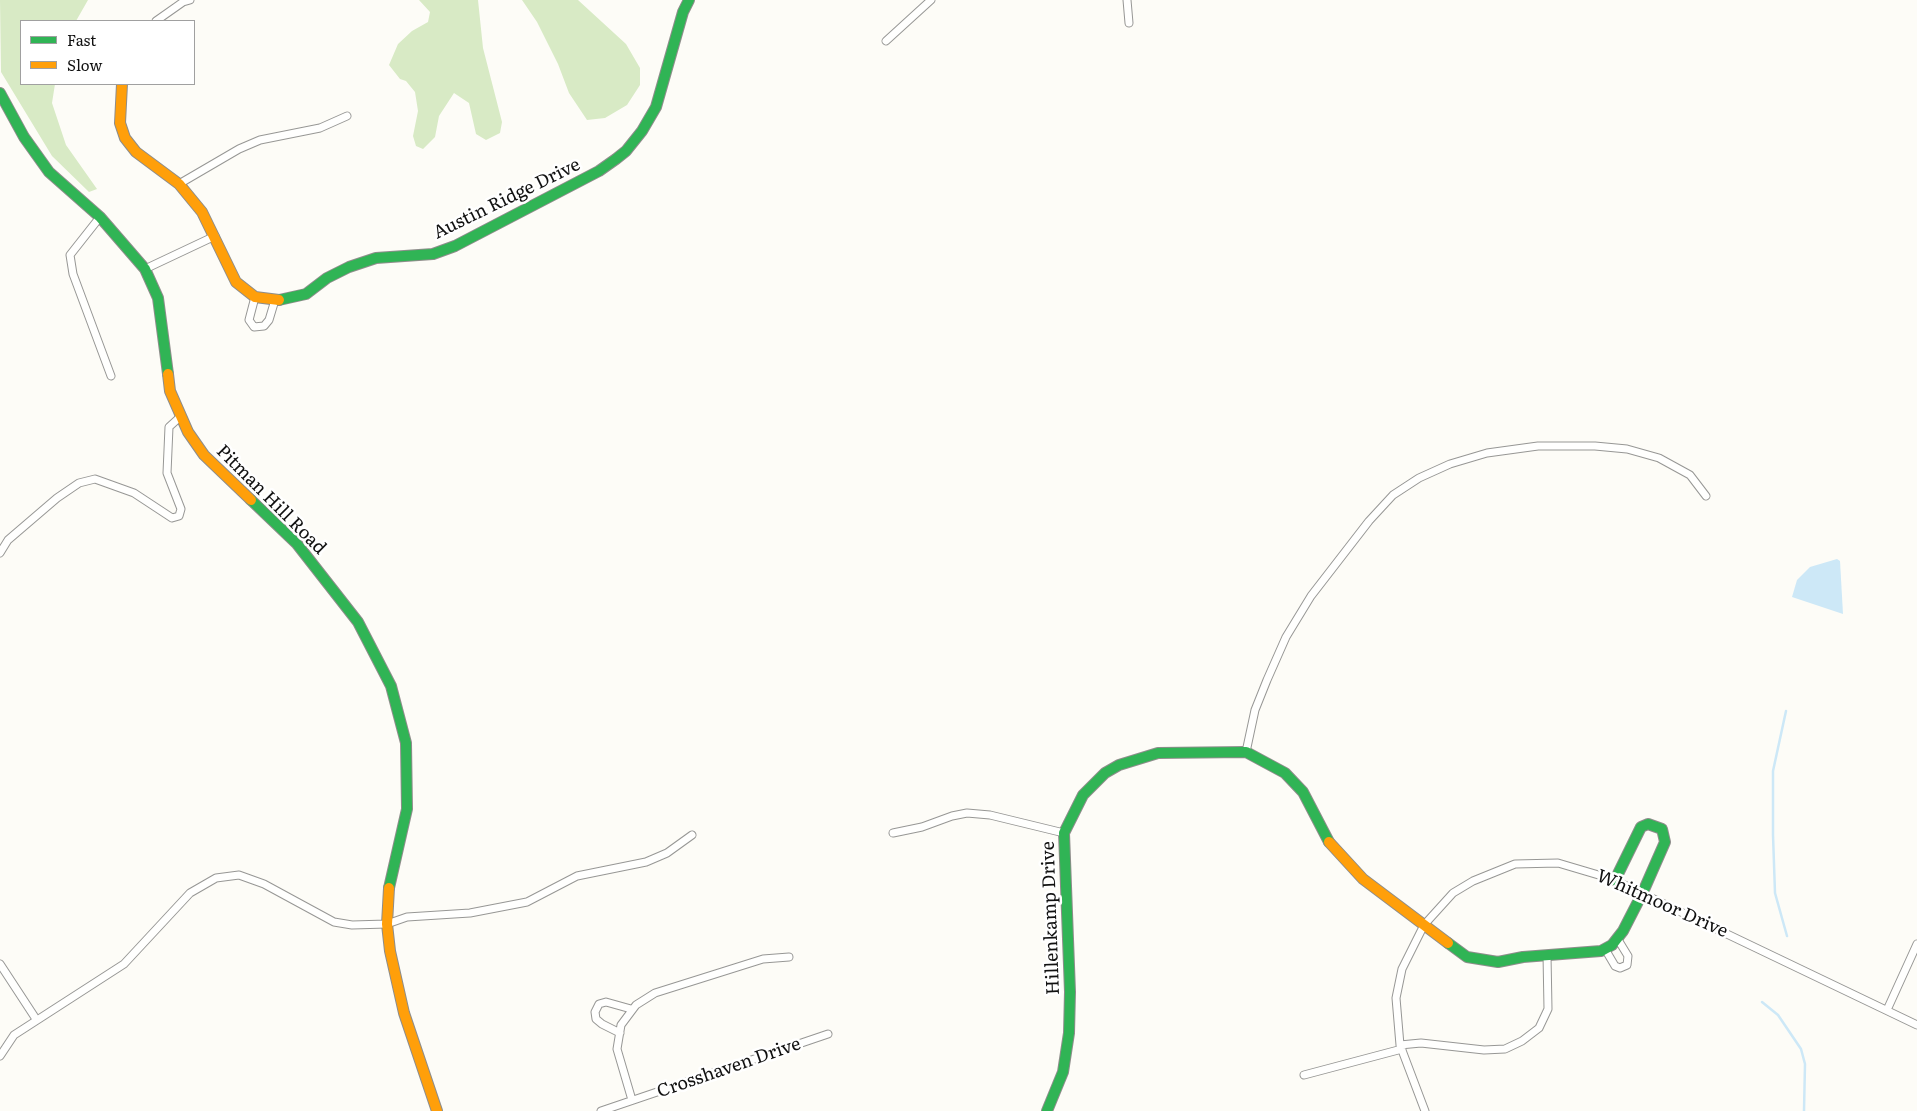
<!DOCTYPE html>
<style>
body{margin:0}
#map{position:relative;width:1917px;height:1111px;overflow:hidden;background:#fdfcf7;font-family:Literata,serif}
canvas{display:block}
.legend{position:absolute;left:20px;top:20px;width:175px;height:65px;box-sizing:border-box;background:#fff;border:1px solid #a0a0a0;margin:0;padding:6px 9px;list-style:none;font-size:15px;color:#111}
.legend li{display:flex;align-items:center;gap:10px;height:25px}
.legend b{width:25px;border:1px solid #a0a0a0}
</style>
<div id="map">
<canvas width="1917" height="1111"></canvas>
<ul class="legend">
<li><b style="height:6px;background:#30b455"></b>Fast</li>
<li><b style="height:6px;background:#ff9f0a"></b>Slow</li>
</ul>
</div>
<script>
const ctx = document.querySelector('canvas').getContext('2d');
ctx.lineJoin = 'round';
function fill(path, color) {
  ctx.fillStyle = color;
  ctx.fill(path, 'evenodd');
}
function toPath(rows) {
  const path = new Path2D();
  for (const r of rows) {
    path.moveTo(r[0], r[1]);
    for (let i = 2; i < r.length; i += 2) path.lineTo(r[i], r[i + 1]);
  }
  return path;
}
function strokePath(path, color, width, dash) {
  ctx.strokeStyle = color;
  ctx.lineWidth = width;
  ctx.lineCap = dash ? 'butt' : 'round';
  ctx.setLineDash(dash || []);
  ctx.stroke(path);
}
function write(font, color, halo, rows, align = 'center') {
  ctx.font = font + ' Literata,serif';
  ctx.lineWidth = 5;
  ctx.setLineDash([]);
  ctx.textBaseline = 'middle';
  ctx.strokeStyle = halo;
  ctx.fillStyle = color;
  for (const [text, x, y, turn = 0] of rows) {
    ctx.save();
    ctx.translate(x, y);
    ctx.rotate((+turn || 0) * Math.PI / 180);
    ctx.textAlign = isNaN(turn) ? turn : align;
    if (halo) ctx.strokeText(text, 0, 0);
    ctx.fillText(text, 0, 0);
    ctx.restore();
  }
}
const forest = toPath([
 [0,0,88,0,76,21,21,21,21,84,55,84,52,103,66,145,97,189,89,192,52,156,1,72],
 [419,0,478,0,483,48,502,122,500,133,486,140,476,134,469,103,454,93,439,116,435,137,423,149,416,146,413,136,418,111,415,92,406,81,400,79,389,65,398,44,412,31,428,22,430,12],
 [522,0,578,0,626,44,640,68,640,85,627,105,605,118,587,120,569,93,558,64,537,22]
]);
const water = toPath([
 [1837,559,1840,561,1843,614,1792,597,1797,580,1810,567]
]);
const stream = toPath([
 [1786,711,1773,771,1773,835,1775,893,1787,936],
 [1762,1002,1778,1015,1801,1049,1805,1064,1804,1111]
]);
const street = toPath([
 [1127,0,1129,23],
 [156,21,183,2,190,0],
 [886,41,931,0],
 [179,184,239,149,260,140,320,128,347,116],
 [100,217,70,255,73,274,111,376],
 [145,269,215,236],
 [255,297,249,320,254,327,264,326,269,320,275,300],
 [0,553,8,540,57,498,79,483,95,479,134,493,172,518,179,516,181,509,167,473,169,427,180,417],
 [1246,752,1255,710,1267,680,1286,637,1311,596,1369,521,1393,495,1419,478,1450,464,1487,453,1538,446,1595,446,1627,449,1659,458,1690,475,1706,496],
 [893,833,922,827,952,816,967,813,990,815,1064,833],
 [1605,949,1615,966,1620,968,1627,965,1628,956,1617,938],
 [0,964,36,1019],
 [1887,1010,1917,944],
 [620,1033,602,1024,596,1019,595,1012,599,1004,606,1002,631,1009],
 [1400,1045,1421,1043,1484,1050,1505,1049,1522,1041,1539,1028,1548,1009,1547,955],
 [0,1056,14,1035,124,964,190,893,216,878,239,875,264,884,334,922,352,925,387,924,407,917,470,913,527,902,577,876,646,862,667,853,692,835],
 [1304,1075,1402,1049],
 [632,1100,617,1049,621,1025,636,1005,655,993,763,959,789,957],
 [601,1111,828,1034],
 [1425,1111,1400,1045,1396,998,1402,969,1424,925,1453,893,1473,881,1515,864,1558,863,1612,879,1917,1025]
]);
const fast = toPath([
 [0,93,24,137,49,172,100,217,145,269,158,298,168,374],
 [279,300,306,294,327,278,349,267,376,258,433,254,455,246,599,171,616,159,626,151,642,131,656,107,683,12,689,0],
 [251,500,297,544,358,622,391,686,406,743,407,809,389,888],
 [1448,943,1467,957,1498,962,1523,957,1601,951,1612,945,1623,931,1643,892,1665,842,1662,829,1648,824,1641,827,1615,880],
 [1047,1111,1063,1072,1069,1033,1070,992,1064,833,1083,795,1105,773,1119,765,1158,753,1246,752,1285,773,1303,792,1329,842]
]);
const slow = toPath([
 [122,84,120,123,125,138,136,152,179,184,202,212,236,282,255,297,279,300],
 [168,374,170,391,188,432,204,455,251,500],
 [1329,842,1363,879,1448,943],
 [389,888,387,924,390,951,404,1013,437,1111]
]);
const streetNames = [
 ["Austin Ridge Drive",507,199,-26],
 ["Pitman Hill Road",271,500,45],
 ["Whitmoor Drive",1662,904,24],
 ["Hillenkamp Drive",1051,918,-92],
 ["Crosshaven Drive",729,1068,-19]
];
fill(forest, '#d8eac5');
fill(water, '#cde8f7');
strokePath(stream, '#cde8f7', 2.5);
strokePath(street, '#979795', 9);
strokePath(fast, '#8e8d8b', 12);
strokePath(slow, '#8e8d8b', 12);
strokePath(street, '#fffffe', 7);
strokePath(fast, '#30b455', 10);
strokePath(slow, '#ff9f0a', 10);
write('18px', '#111', '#fff', streetNames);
</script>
